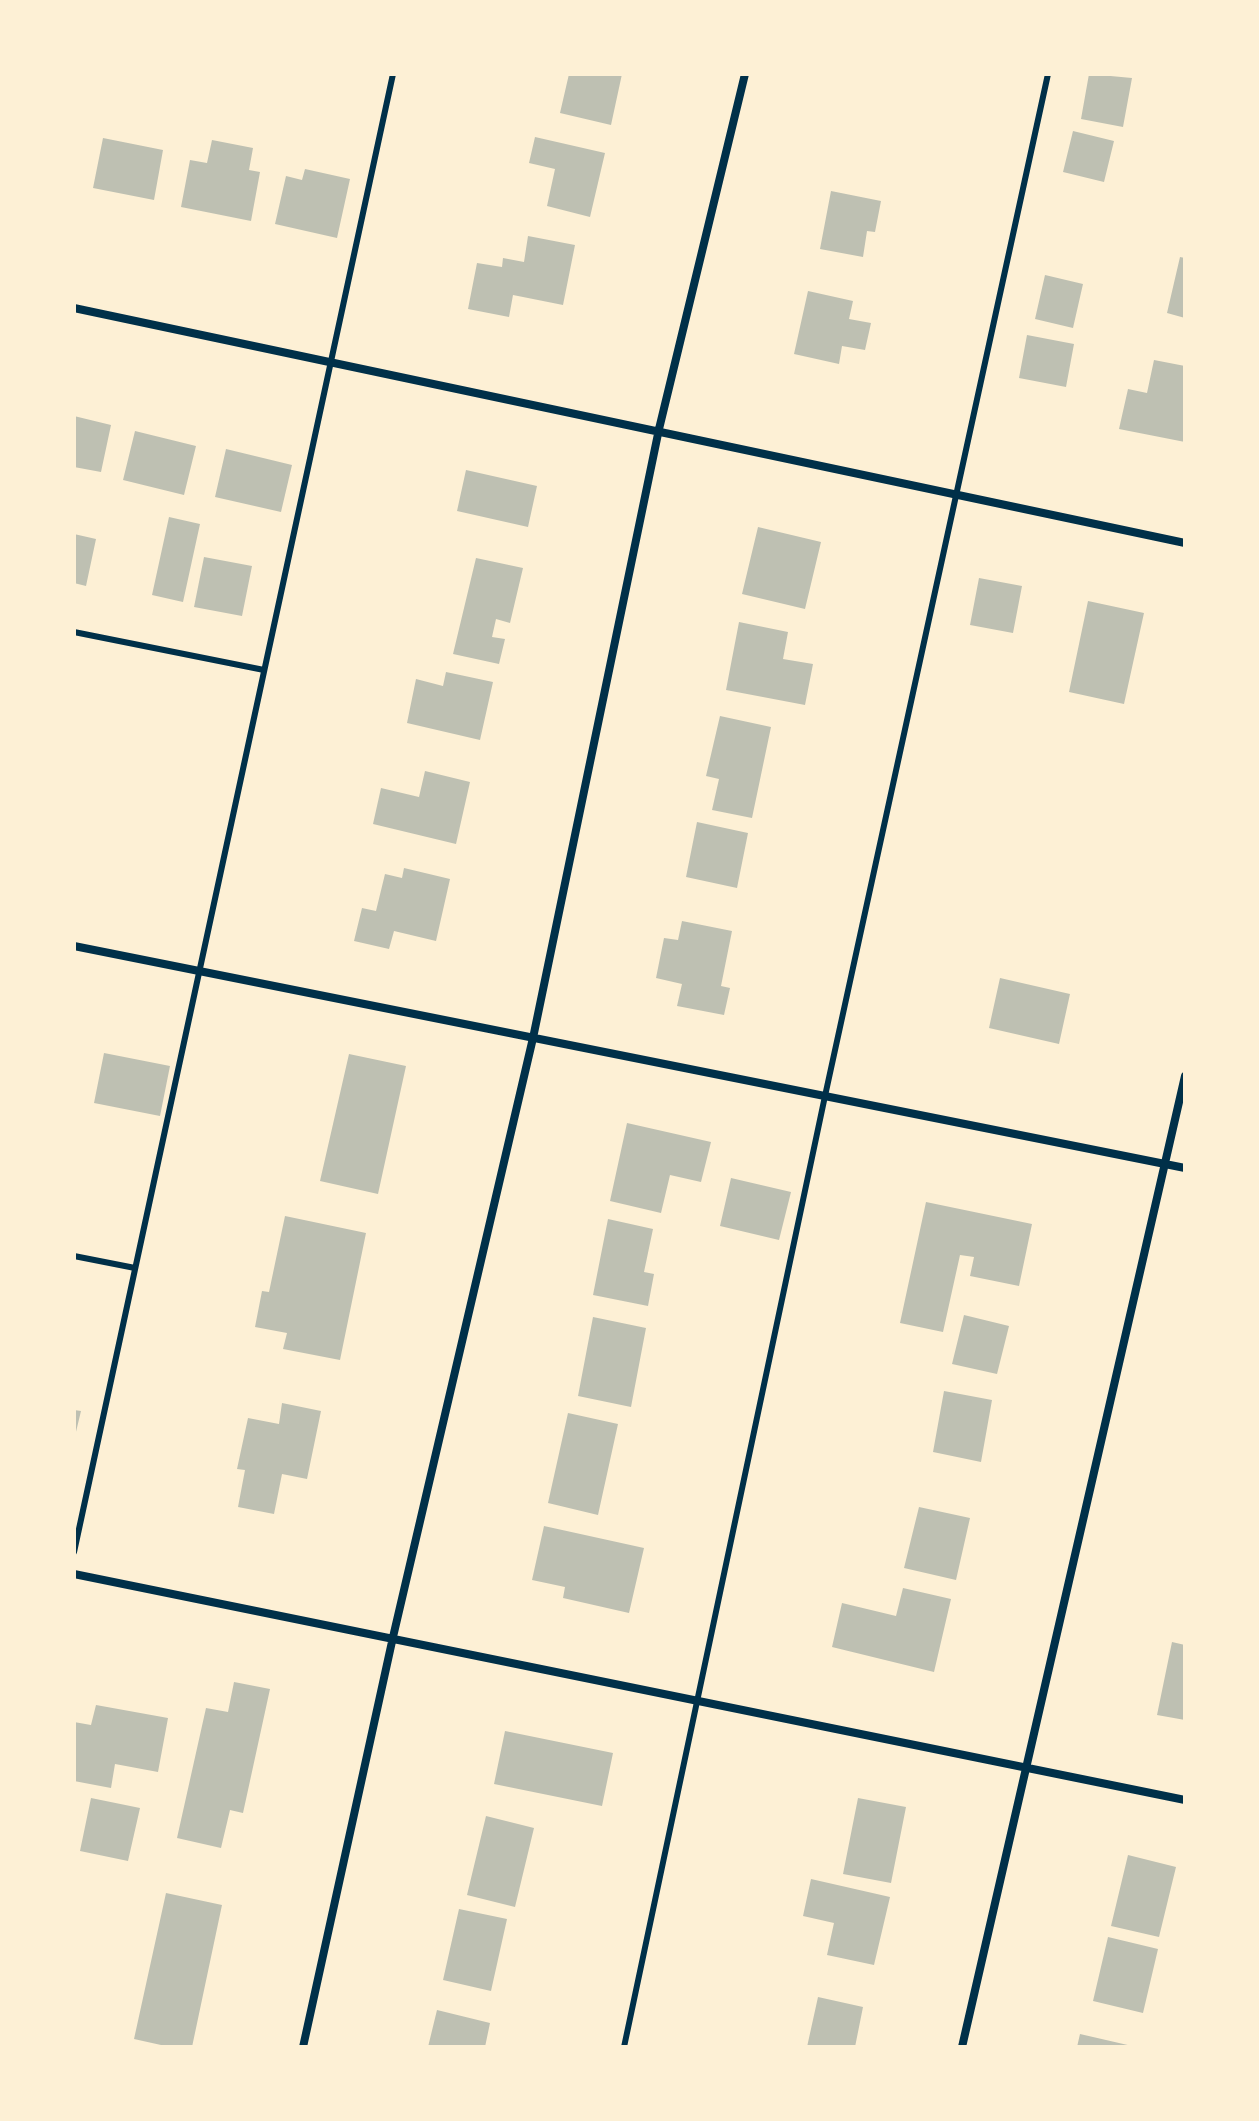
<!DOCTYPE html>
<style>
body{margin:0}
#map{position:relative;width:1259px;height:2121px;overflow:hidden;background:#fdf0d5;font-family:"PT Sans",sans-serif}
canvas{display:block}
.frame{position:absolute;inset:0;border:76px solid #fdf0d5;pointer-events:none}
</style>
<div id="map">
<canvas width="1259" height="2121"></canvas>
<div class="frame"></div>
</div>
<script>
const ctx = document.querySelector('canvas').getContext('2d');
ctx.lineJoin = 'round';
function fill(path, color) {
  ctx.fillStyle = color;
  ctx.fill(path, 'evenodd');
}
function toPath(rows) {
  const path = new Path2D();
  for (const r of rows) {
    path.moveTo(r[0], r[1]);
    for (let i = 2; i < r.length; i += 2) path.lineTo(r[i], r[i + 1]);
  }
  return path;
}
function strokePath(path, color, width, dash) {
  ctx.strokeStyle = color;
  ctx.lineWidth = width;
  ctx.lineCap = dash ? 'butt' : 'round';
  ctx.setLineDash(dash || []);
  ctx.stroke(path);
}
const building = toPath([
 [569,74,622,74,611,125,560,113],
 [1089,74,1132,78,1123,127,1081,119],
 [1073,131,1114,141,1104,182,1063,172],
 [535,137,605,153,590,217,547,206,555,169,529,163],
 [103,138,163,150,154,200,93,188],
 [212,140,253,148,249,170,260,172,251,221,181,207,190,160,207,163],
 [305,169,350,179,337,238,275,224,286,176,302,180],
 [831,191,881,201,875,232,867,231,863,257,820,249],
 [528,236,575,245,563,305,513,295,509,317,468,309,477,263,502,267,503,258,524,262],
 [1180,257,1185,258,1185,318,1167,313],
 [1045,275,1083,284,1073,328,1035,319],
 [808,291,853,301,849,319,871,323,865,350,842,346,839,364,794,354],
 [1027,335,1074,344,1066,387,1019,378],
 [1154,360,1185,366,1185,442,1119,429,1128,389,1147,393],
 [74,416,111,425,101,472,74,467],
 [135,431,196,446,184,495,123,480],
 [226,449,292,465,281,512,215,497],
 [466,470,537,486,528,527,457,511],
 [169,517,200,524,183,602,152,595],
 [758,527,821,542,805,609,742,594],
 [74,534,96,539,86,586,74,583],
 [204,557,252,566,242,616,194,607],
 [476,558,523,568,510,623,496,619,492,637,505,639,499,664,453,654],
 [979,578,1022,586,1013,633,970,625],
 [1088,601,1144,613,1124,704,1069,692],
 [739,622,788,632,783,659,813,664,805,705,726,690],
 [446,672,493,682,480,740,407,723,416,679,443,686],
 [720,716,771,727,752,818,712,810,719,779,706,776],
 [425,771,470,782,456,844,373,824,381,788,419,797],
 [697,822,748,833,737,888,686,877],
 [404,868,450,879,436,941,394,931,389,949,354,941,362,908,376,911,385,874,402,878],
 [682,921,732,931,721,986,730,988,724,1015,677,1006,682,984,656,978,664,938,678,940],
 [1000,978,1070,994,1059,1044,989,1028],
 [104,1053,170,1066,160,1116,94,1103],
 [349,1054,406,1066,378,1194,320,1181],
 [627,1123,711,1142,701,1182,670,1175,661,1213,610,1201],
 [731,1178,791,1192,779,1240,720,1226],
 [926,1202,1032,1224,1019,1286,970,1276,974,1257,960,1255,943,1332,900,1323],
 [285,1216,366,1233,340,1360,283,1349,287,1333,255,1327,262,1291,269,1292],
 [608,1219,653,1229,644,1272,654,1274,648,1306,593,1295],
 [964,1315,1009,1326,997,1374,952,1364],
 [593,1317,646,1328,631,1407,578,1396],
 [944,1391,992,1400,981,1462,933,1452],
 [282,1403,321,1411,307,1479,282,1474,274,1514,238,1507,245,1470,237,1469,248,1418,279,1424],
 [74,1410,81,1411,75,1436,74,1436],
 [568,1413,618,1424,598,1515,548,1503],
 [919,1507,970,1518,956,1580,904,1568],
 [544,1526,644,1548,629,1613,563,1598,565,1587,532,1580],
 [903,1588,951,1599,934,1672,832,1647,842,1603,896,1616],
 [1172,1642,1185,1645,1185,1720,1157,1715],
 [234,1682,270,1689,243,1813,230,1810,221,1848,177,1838,206,1708,228,1712],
 [96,1705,168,1718,158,1772,115,1764,111,1788,74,1781,74,1722,91,1725],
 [505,1731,613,1753,602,1806,494,1784],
 [91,1798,140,1808,128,1861,80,1851],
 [858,1798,906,1807,891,1883,843,1874],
 [486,1816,534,1828,515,1907,467,1895],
 [1128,1855,1176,1867,1159,1937,1111,1926],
 [811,1879,890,1897,874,1965,827,1955,834,1923,803,1916],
 [166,1893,222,1905,192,2047,170,2047,134,2039],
 [459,1909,507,1919,491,1991,443,1980],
 [1108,1937,1158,1949,1143,2013,1093,2001],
 [818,1997,863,2007,855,2047,807,2047],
 [437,2010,490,2023,485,2047,428,2047],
 [1080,2034,1132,2046,1132,2047,1077,2047]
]);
const service = toPath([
 [74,632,264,670],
 [74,1256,135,1268],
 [74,1552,393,74],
 [624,2047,825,1096,1048,74]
]);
const minor = toPath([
 [74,308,1185,543],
 [74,946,1185,1168],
 [74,1574,1185,1800],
 [303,2047,393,1637,533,1038,659,429,745,74],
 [962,2047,1185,1076]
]);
fill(building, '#bec0b2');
strokePath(service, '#003049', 6);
strokePath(minor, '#003049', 8);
</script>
